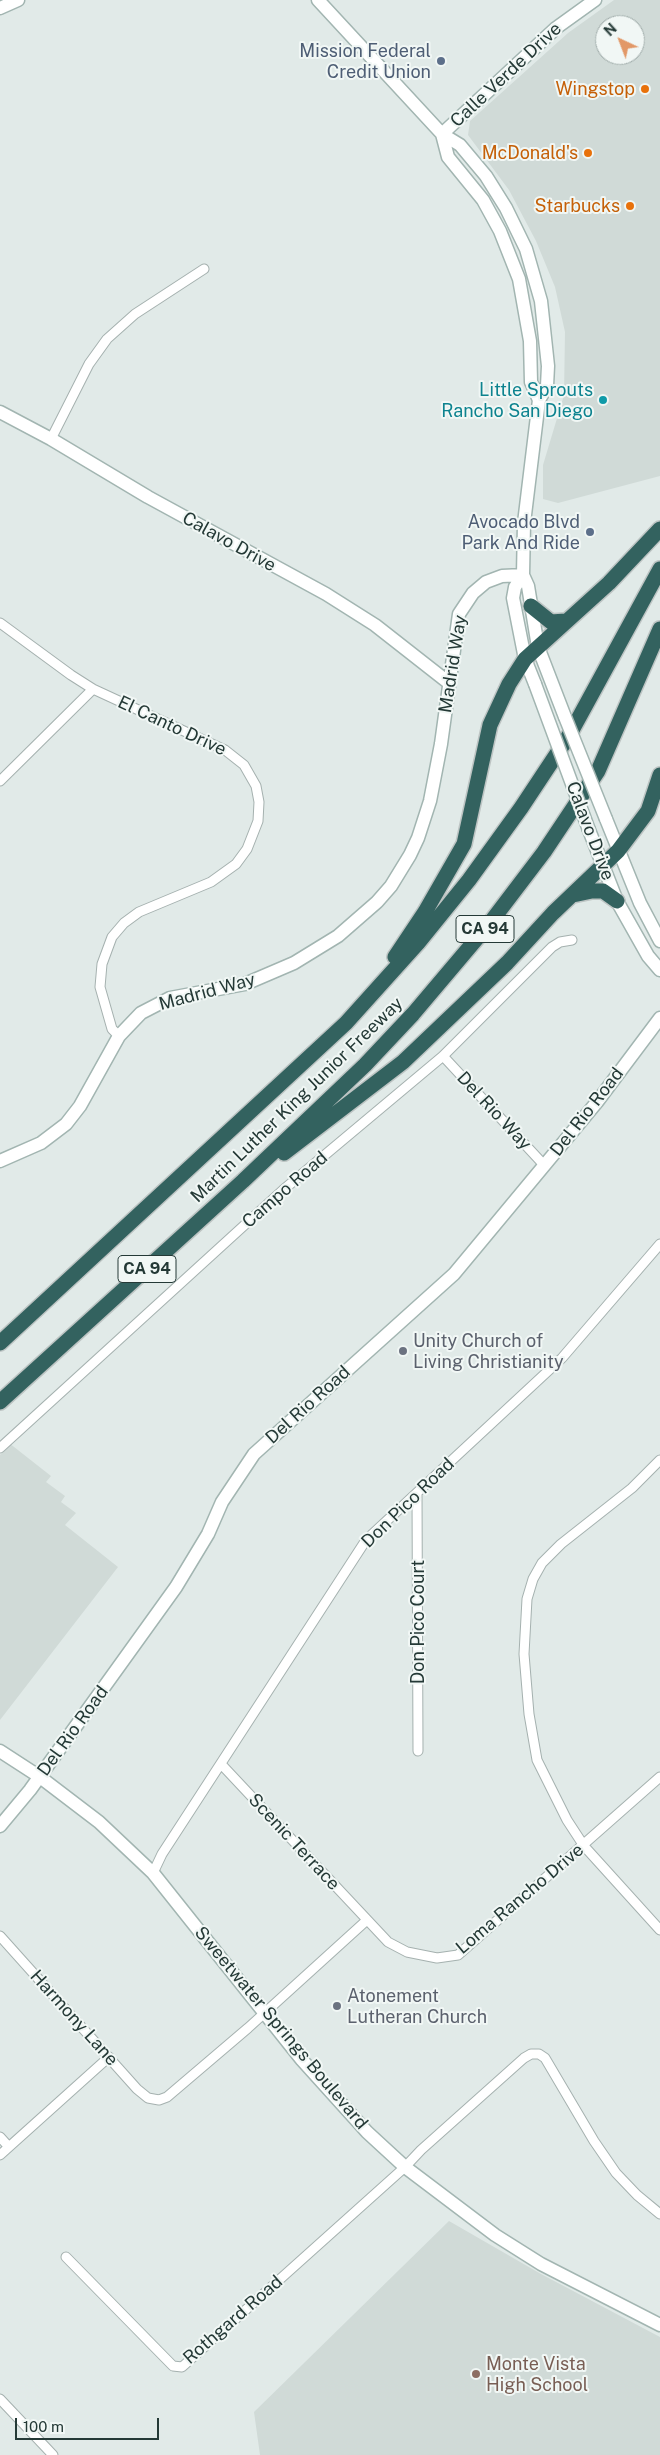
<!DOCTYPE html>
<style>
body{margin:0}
#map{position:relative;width:660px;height:2455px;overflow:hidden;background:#e1eae8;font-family:"Public Sans",sans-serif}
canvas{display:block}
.north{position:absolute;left:595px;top:15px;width:50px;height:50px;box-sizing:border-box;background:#f1f7f5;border:1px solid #9faba9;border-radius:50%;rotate:317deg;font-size:14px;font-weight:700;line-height:20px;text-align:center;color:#243936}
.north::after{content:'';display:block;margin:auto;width:18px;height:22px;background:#e29867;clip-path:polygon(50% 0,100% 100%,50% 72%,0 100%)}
.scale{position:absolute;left:15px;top:2418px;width:144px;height:22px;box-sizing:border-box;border:2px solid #243936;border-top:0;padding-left:6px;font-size:15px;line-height:18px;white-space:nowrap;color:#243936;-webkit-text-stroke:4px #f1f7f5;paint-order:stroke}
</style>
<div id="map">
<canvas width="660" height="2455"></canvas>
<div class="north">N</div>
<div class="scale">100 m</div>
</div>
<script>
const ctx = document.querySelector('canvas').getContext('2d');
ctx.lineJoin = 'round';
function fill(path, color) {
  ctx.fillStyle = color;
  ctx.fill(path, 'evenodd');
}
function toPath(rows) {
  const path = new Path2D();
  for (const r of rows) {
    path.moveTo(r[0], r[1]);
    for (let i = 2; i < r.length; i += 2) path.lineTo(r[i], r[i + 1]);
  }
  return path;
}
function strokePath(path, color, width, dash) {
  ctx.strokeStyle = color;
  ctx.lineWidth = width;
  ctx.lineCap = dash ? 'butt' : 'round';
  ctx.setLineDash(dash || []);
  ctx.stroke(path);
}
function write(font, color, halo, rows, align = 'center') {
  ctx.font = font + ' "Public Sans",sans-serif';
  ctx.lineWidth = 4;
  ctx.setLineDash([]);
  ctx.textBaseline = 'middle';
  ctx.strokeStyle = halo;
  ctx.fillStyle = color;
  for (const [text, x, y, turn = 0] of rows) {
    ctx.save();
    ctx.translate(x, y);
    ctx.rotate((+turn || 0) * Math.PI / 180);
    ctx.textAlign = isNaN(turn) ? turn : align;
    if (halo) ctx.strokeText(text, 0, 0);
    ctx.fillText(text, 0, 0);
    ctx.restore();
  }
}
const built = toPath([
 [614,0,660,0,660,476,558,503,543,499,543,465,564,395,565,332,555,287,536,241,509,190,468,135,470,121,568,33],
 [605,25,635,25,635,55,605,55],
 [9,1443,51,1476,46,1482,65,1496,61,1502,76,1513,65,1525,118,1567,0,1720,0,1455],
 [449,2221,541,2274,660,2337,660,2455,260,2455,254,2412]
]);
const street = toPath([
 [51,439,89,364,107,339,135,314,204,269],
 [0,623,71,675,93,689,225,750,244,765,256,786,259,802,258,821,247,849,236,864,211,882,139,912,124,923,112,937,102,964,100,987,112,1029,119,1036],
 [0,781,93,689],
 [443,1056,544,1165],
 [0,1448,283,1190,443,1056,552,947,560,942,572,940],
 [660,1460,632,1488,561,1544,542,1563,533,1579,527,1599,524,1654,529,1714,537,1760,567,1820,584,1846,660,1930],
 [417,1493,418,1751],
 [221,1764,388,1942,407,1952,437,1958,458,1955,660,1777],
 [153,1873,162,1854,366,1540,562,1358,660,1244],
 [0,1936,137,2089,148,2098,159,2100,167,2097,248,2028,367,1920],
 [0,2137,9,2147],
 [0,2155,109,2057],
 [66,2257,173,2366,182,2367,405,2167,421,2150,524,2058,531,2054,539,2054,545,2058,594,2141,616,2173,637,2195,660,2214],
 [0,2399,53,2455]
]);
const secondary = toPath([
 [318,0,442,134,460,145,486,176,506,208,526,249,541,301,548,366,547,386,539,400,524,523,523,575,528,586,538,647,565,717],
 [0,8,18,0],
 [442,134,448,157,483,200,500,231,519,279,530,341,531,382,539,400],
 [442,134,556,28,595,0],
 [0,412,51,439,148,497,326,594,375,625,449,683],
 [523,575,515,587,513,598,525,659,535,684],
 [606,819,640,903,660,941],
 [589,830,617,901,648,956,660,970],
 [0,1161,41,1143,66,1124,80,1106,119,1036,141,1013,170,998,245,984,294,963,338,936,377,902,391,886,410,855,418,838,430,801,441,744,459,614,473,593,486,582,502,576,523,575],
 [0,1751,40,1777,99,1822,153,1873,302,2060,367,2132,405,2167,495,2235,541,2264,660,2325],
 [0,1826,30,1790,176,1587,208,1534,222,1502,254,1454,454,1274,597,1102,660,1018]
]);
const highway = toPath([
 [531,606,551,622,566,621],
 [573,895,592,891,603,891,617,901],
 [395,957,425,912,464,844,490,725,509,684,525,659,609,583,660,529],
 [284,1153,403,1062,507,963,553,913,618,851,648,811,660,775],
 [0,1343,346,1023,418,943,469,880,521,808,570,734,660,569],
 [0,1402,243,1181,365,1065,413,1014,490,923,544,852,598,771,660,629]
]);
const secondaryBridge = toPath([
 [535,684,589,830],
 [565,717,606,819]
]);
const markers = [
 [441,61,5,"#5c6f8a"],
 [645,89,5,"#e8710a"],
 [588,153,5,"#e8710a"],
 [630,206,5,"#e8710a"],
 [603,400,5,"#0f9aa8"],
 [590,532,5,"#5c6f8a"],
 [403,1351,5,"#6b7280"],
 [337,2006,5,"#6b7280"],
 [476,2374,5,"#8d6e63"]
];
const shields = [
 [485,929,58],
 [147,1269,58]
];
const shieldNames = [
 ["CA 94",485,929],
 ["CA 94",147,1269]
];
const serviceNames = [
 ["Mission Federal",431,51],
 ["Credit Union",431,72],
 ["Avocado Blvd",580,522],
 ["Park And Ride",580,543]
];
const streetNames = [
 ["Calle Verde Drive",506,75,-43],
 ["Calavo Drive",229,542,29],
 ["Madrid Way",453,664,-81],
 ["El Canto Drive",172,726,25],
 ["Calavo Drive",590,831,69],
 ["Madrid Way",207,992,-15],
 ["Martin Luther King Junior Freeway",297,1100,-44],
 ["Del Rio Way",494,1111,47],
 ["Del Rio Road",587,1112,-52],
 ["Campo Road",285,1190,-41],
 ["Del Rio Road",308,1405,-42],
 ["Don Pico Road",408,1503,-44],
 ["Don Pico Court",418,1622,-90],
 ["Del Rio Road",73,1731,-54],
 ["Scenic Terrace",294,1842,47],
 ["Loma Rancho Drive",520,1899,-40],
 ["Harmony Lane",74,2018,48],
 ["Sweetwater Springs Boulevard",281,2028,50],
 ["Rothgard Road",233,2320,-41]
];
const foodNames = [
 ["Wingstop",635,89],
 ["McDonald's",578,153],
 ["Starbucks",620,206]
];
const cultureNames = [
 ["Little Sprouts",593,390],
 ["Rancho San Diego",593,411]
];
const worshipNames = [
 ["Unity Church of",413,1341],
 ["Living Christianity",413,1362],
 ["Atonement",347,1996],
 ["Lutheran Church",347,2017]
];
const educationNames = [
 ["Monte Vista",486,2364],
 ["High School",486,2385]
];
fill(built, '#d0dad7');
strokePath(street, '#a5b1af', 11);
strokePath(secondary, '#a2b5b1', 15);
strokePath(highway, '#bdc4c3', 18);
strokePath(street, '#fff', 9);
strokePath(secondary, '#fff', 12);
strokePath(highway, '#33625f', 15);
strokePath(secondaryBridge, '#a2b5b1', 15, []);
strokePath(secondaryBridge, '#fff', 12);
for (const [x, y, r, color] of markers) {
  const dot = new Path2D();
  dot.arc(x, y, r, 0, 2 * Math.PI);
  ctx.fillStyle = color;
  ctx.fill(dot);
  strokePath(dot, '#f1f7f5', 2);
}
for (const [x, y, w] of shields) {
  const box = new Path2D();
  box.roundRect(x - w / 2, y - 13.5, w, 27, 4);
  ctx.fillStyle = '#f1f7f5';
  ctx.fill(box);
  strokePath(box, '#243936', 1);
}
write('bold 16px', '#243936', null, shieldNames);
write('18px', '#4e5e75', '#f1f7f5', serviceNames, 'right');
write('18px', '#243936', '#f1f7f5', streetNames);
write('18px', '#c56008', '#f1f7f5', foodNames, 'right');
write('18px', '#0d838f', '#f1f7f5', cultureNames, 'right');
write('18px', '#5b616d', '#f1f7f5', worshipNames, 'left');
write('18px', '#785e54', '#f1f7f5', educationNames, 'left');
</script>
